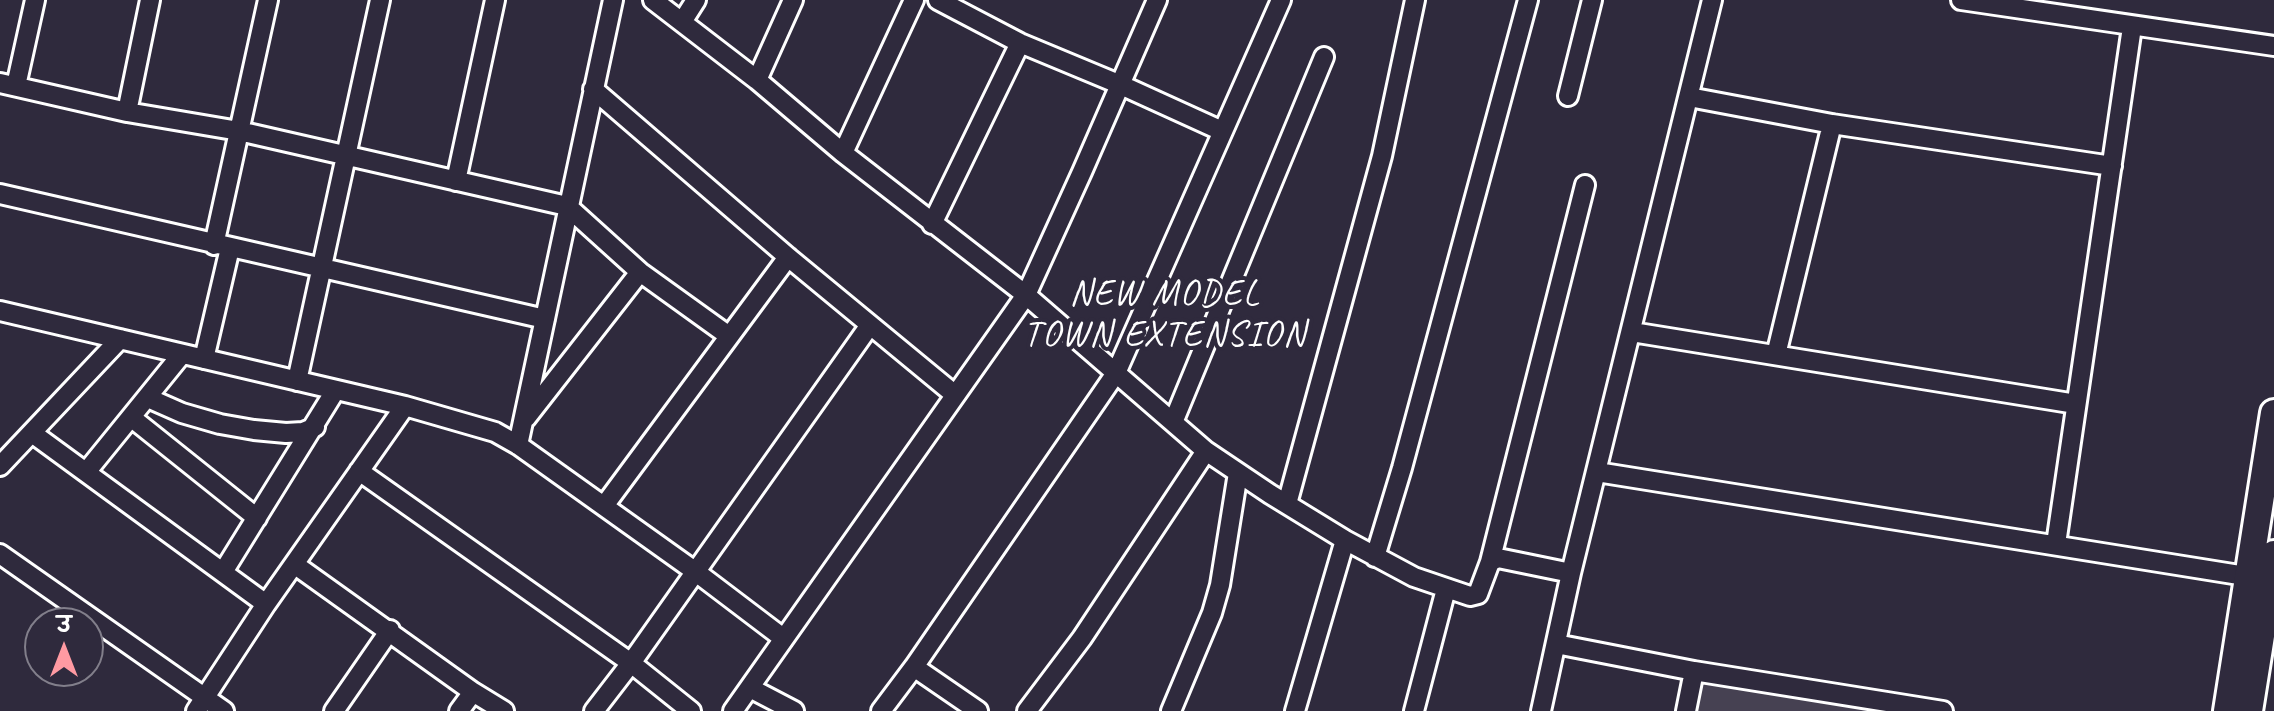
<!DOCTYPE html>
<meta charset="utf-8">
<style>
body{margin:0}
#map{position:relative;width:2274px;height:711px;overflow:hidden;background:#2f2a3d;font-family:Caveat,"Playpen Sans Deva",sans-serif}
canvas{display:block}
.north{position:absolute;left:24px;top:607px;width:80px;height:80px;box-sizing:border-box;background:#2f2a3d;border:2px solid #827f8b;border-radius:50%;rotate:0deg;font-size:22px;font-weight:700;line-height:32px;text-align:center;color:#fff}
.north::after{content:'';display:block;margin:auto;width:28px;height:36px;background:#ff9aa2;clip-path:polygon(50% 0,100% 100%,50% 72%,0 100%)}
</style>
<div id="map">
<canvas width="2274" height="711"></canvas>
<div class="north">उ</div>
</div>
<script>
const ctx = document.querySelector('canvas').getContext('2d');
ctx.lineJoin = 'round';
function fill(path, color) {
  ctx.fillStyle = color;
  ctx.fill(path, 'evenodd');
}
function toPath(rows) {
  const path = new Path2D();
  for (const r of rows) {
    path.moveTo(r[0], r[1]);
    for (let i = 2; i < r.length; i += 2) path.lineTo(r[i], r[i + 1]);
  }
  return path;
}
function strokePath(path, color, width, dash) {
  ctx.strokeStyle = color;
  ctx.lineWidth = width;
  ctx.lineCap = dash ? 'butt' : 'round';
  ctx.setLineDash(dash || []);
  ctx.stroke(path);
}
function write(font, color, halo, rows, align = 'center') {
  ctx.font = font + ' Caveat,sans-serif';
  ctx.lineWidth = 8;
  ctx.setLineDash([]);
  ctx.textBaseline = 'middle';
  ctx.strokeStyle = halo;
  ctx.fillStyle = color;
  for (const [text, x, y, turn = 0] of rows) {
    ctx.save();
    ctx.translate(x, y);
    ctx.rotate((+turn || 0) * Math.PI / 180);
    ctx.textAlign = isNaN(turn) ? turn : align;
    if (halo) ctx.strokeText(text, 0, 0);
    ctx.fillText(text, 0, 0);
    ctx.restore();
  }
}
const green = toPath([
 [1701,683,1876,711,1696,711]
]);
const minor = toPath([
 [653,0,757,80,843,153,1026,295,1206,451,1270,494,1345,540,1414,577,1470,596,1478,594,1490,562,1498,558,1571,573],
 [938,0,1020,43,1121,85,1222,131],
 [1961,0,2274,46],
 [682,22,696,0],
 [757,80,793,0],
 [0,83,127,112,239,131,567,206,640,272,729,336],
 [16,86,35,0],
 [593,89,788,257,954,394],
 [1568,96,1592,0],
 [1689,97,1832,124,2112,166],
 [127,112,150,0],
 [843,153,914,0],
 [456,181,495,0],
 [0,194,545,319],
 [932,224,1020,43],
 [214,245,268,0],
 [0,311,405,406,495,432,518,445,696,572,783,638],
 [1632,332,2076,404],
 [1776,355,1832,124],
 [204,359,230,248],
 [297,381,380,0],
 [148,398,182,413,220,424,254,430,286,433,303,432,315,427],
 [132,418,257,518],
 [526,418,640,272],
 [1174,420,1324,57],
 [32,433,266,604],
 [518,445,613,0],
 [0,466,120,339],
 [87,471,182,354],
 [359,471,631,663,691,711],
 [1597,472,2258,578],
 [1287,504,1382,156,1415,0],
 [604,506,788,257],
 [2056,544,2132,27],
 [0,554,224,711],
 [1375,557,1402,468,1528,0],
 [1490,562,1585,185],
 [294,564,473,692,504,711],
 [223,572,335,391],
 [1556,644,1694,671,1943,711],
 [914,667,978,711],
 [750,688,794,711],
 [196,711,266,604,405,406],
 [334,711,390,630],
 [459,711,473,692],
 [594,711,631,663,870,325],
 [733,711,1026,295,1082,172,1157,0],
 [881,711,914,667,1116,373,1281,0],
 [1027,711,1082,638,1206,451],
 [1171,711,1212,613,1220,585,1238,473],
 [1295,711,1345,540],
 [1414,711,1446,589],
 [1541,711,1571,573,1712,0],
 [1686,711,1694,671]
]);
const secondary = toPath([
 [2227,711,2274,413],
 [2249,711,2274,554]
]);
const neighbourhoodNames = [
 ["NEW MODEL",1165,295],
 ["TOWN EXTENSION",1165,336]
];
fill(green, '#464152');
strokePath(minor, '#fff', 24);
strokePath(secondary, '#fff', 32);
strokePath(minor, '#2f2a3d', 18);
strokePath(secondary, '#2f2a3d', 26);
ctx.letterSpacing = '2px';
write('36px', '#fff', '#2f2a3d', neighbourhoodNames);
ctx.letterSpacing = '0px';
</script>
